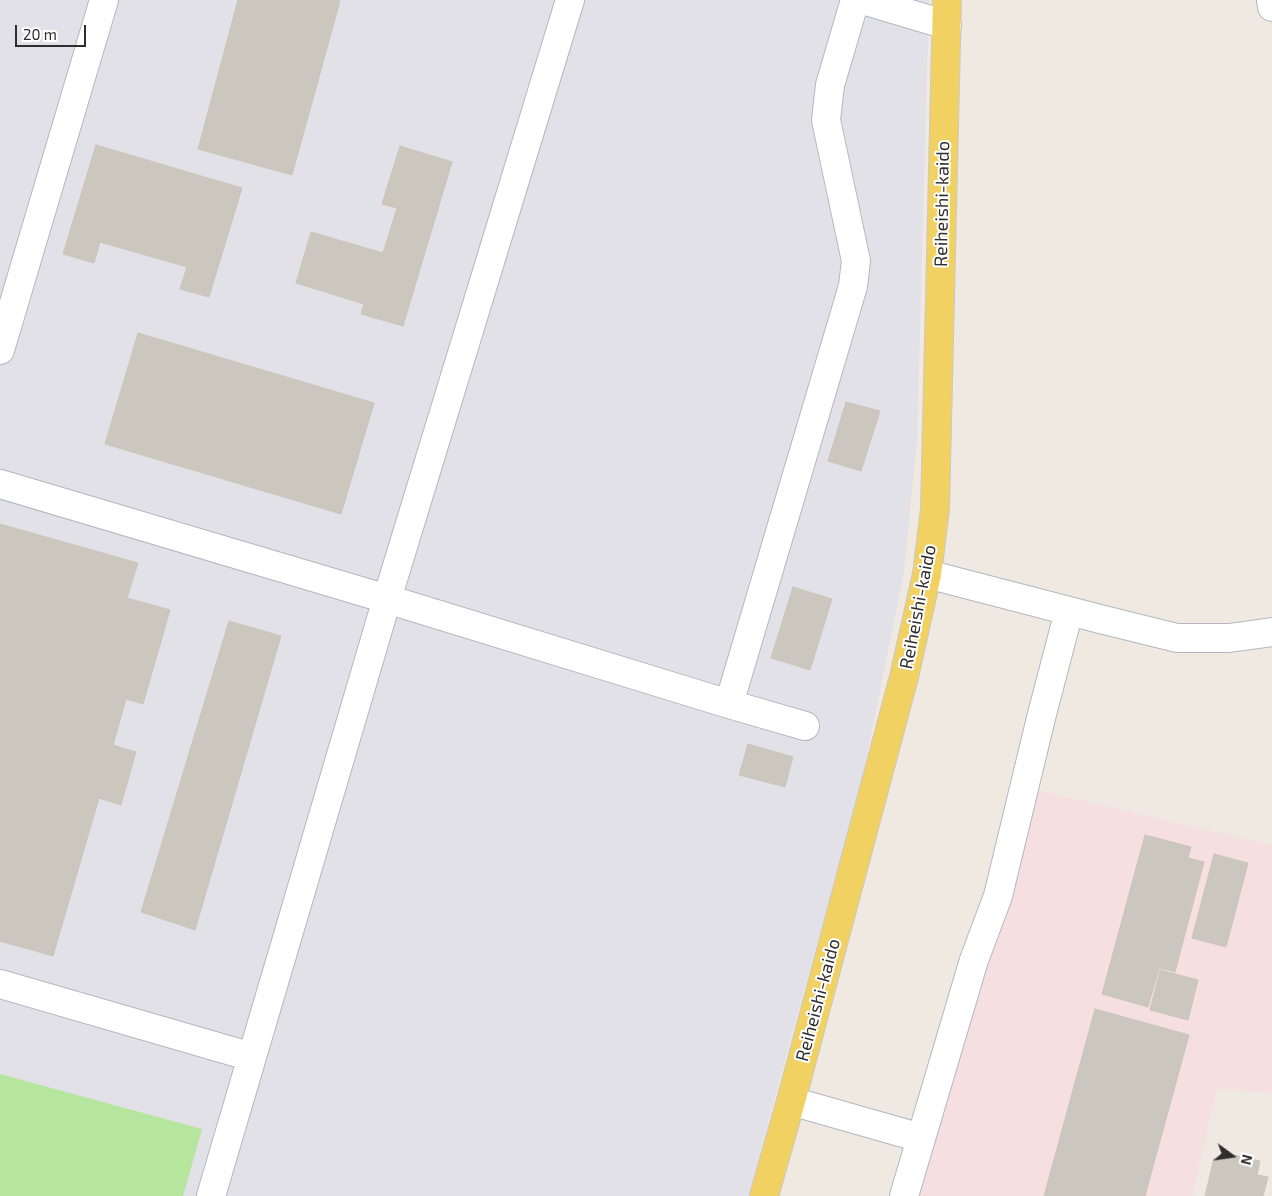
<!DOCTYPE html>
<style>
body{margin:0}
#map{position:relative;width:1272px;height:1196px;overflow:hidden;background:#efe9e1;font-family:"Exo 2",sans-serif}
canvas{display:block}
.north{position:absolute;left:1207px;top:1131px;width:50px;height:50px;-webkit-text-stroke:4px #fff;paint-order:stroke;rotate:104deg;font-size:14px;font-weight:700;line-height:20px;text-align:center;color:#2e2e2e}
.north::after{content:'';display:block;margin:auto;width:18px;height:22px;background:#2e2e2e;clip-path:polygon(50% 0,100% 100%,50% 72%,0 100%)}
.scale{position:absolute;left:15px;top:25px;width:71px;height:22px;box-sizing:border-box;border:2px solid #2e2e2e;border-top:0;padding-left:6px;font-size:15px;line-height:18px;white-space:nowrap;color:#2e2e2e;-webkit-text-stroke:4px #fff;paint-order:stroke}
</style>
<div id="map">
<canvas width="1272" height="1196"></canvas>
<div class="north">N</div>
<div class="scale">20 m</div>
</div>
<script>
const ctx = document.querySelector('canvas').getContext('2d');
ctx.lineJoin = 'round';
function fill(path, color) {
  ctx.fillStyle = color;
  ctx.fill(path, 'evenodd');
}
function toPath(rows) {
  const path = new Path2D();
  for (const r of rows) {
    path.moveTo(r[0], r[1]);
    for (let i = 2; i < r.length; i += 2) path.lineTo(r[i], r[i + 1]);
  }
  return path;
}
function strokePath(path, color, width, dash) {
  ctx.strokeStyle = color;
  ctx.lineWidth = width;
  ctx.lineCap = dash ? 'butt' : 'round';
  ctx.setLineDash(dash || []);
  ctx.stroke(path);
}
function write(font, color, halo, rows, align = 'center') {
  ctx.font = font + ' "Exo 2",sans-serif';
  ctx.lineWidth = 4;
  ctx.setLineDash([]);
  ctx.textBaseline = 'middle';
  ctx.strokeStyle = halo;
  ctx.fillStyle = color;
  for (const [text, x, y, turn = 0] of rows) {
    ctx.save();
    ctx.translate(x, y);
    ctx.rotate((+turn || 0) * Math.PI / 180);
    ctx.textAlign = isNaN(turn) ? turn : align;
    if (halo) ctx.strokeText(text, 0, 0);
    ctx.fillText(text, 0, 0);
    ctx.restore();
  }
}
const industrial = toPath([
 [0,0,929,0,917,439,904,572,861,784,790,1041,749,1196,0,1196]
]);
const medical = toPath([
 [1036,790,1272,845,1272,1093,1217,1089,1192,1196,914,1196,983,964,988,963,1028,828]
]);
const green = toPath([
 [0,1074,202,1129,183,1196,0,1196]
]);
const building = toPath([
 [238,0,334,0,340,1,292,175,198,149,238,0],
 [96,145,242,188,209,297,180,289,187,267,100,242,94,263,63,254,96,145],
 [400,146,452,162,403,326,361,314,364,304,296,283,311,232,383,253,397,208,382,204,400,146],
 [138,333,374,403,341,514,105,444,138,333],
 [846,402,880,411,861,471,828,461,846,402],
 [0,524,138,563,127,598,170,610,143,704,126,699,113,745,136,752,121,805,99,798,53,956,0,941,0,524],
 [793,587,832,599,810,670,771,658,793,587],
 [229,621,281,636,195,930,141,912,229,621],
 [748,744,793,757,785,787,739,775,748,744],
 [1145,835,1191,847,1188,858,1204,862,1175,972,1159,968,1148,1007,1102,994,1145,835],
 [1214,854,1248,863,1226,947,1192,938,1214,854],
 [1160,970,1198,980,1188,1020,1150,1010,1160,970],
 [1095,1009,1189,1035,1145,1196,1044,1196,1095,1009],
 [1225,1153,1260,1161,1257,1175,1268,1177,1263,1196,1205,1196,1214,1158,1224,1160,1225,1153]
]);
const minor = toPath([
 [863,0,947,25],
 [1271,0,1272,7],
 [0,350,104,0],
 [0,484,387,599,729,704,805,726],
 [927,574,1100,619,1177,638,1229,638,1272,632],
 [729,704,853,286,856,261,826,120,830,85,855,0],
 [0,984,252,1057],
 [791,1101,921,1138],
 [211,1196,387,599,570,0],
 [904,1196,974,960,998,896,1041,718,1069,611]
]);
const major = toPath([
 [764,1196,791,1101,904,677,927,574,935,509,947,0]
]);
const streetNames = [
 ["Reiheishi-kaido",942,204,-89],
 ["Reiheishi-kaido",918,607,-79],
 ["Reiheishi-kaido",818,1000,-75]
];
fill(industrial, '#e3e1e8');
fill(medical, '#f5dfe0');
fill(green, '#b6e59e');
fill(building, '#cbc7bf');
strokePath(building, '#cbc5ba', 1);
strokePath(minor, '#b4b7c1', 30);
strokePath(major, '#c9c9c9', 30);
strokePath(minor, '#fff', 28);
strokePath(major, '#f2d163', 28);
write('18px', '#2e2e2e', '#fff', streetNames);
</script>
